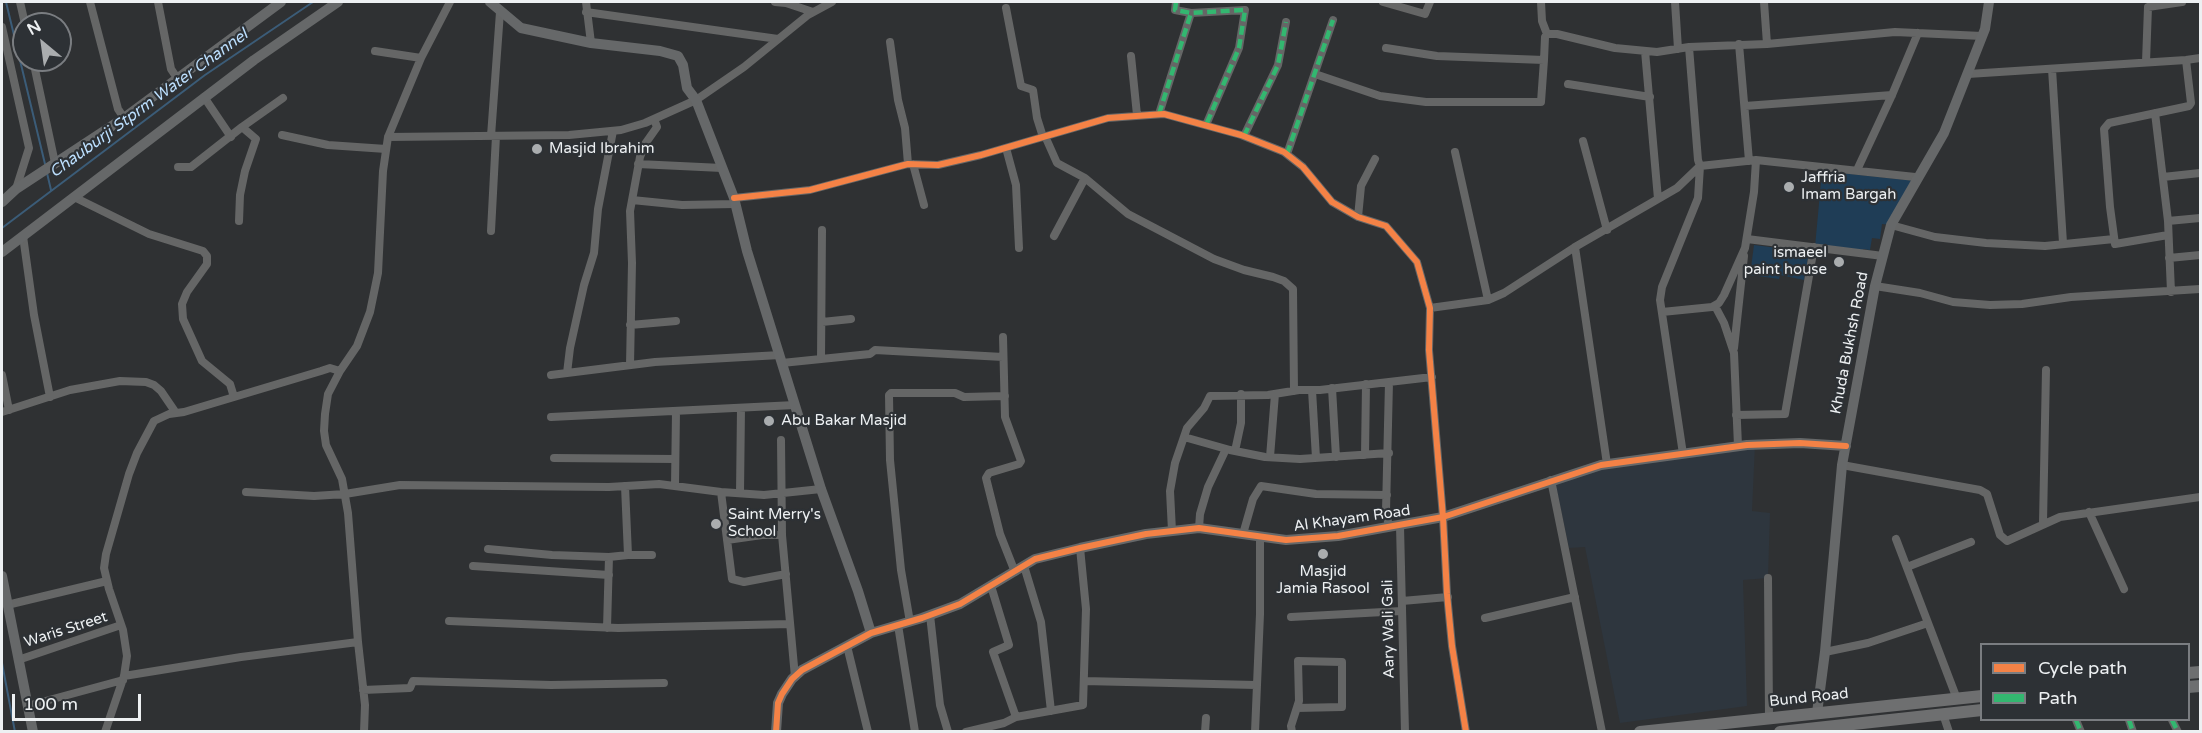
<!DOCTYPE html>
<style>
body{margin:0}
#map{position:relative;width:2202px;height:733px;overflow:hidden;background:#2f3133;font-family:"Varela Round",sans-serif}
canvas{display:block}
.frame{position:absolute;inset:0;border:3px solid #edf0f2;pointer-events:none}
.legend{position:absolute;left:1980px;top:643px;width:210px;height:78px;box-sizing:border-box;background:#2d3135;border:2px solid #7a7d81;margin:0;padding:8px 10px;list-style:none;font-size:18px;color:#edf0f2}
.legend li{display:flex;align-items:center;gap:12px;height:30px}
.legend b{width:30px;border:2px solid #7a7d81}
.north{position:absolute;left:12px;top:12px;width:60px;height:60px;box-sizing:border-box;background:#2d3135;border:2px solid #7a7d81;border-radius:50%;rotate:331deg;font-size:16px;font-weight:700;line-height:24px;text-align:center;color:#edf0f2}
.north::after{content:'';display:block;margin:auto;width:21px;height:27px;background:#aaadaf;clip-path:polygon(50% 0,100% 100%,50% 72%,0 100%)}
.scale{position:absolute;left:12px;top:694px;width:129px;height:27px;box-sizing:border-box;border:3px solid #edf0f2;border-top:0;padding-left:8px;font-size:18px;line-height:21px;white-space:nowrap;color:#edf0f2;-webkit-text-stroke:4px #2d3135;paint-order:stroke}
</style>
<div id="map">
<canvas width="2202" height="733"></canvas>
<div class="frame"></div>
<ul class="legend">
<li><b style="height:8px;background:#f48246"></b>Cycle path</li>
<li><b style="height:8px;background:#33b770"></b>Path</li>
</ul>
<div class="north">N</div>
<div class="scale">100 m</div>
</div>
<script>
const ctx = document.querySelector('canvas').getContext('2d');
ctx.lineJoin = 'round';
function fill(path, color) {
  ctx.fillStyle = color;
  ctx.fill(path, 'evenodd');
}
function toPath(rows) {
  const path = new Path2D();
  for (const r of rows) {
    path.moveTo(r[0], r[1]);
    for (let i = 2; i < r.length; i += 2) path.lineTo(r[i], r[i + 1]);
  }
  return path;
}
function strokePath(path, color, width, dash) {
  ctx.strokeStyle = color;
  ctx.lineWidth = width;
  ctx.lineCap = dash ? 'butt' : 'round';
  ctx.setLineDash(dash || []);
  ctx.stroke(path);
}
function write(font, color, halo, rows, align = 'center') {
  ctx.font = font + ' "Varela Round",sans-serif';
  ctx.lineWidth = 4.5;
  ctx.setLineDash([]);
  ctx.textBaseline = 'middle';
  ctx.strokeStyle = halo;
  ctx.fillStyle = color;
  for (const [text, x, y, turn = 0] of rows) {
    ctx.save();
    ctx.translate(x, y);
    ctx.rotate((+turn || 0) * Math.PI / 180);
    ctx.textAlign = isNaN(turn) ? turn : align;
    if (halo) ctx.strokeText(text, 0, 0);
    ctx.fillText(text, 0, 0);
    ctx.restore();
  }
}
const built = toPath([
 [1755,445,1752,511,1770,513,1768,578,1743,580,1747,706,1620,723,1585,547,1569,548,1555,482,1607,464]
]);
const green = toPath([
 [1822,171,1916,181,1891,225,1882,224,1880,239,1872,238,1870,250,1863,249,1863,252,1815,247],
 [1754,245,1809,252,1804,280,1780,275,1779,279,1750,275]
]);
const stream = toPath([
 [6,2,45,164],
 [47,173,51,190],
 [2,228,205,75,313,2],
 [2,663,15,732]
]);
const street = toPath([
 [20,2,25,24],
 [90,2,118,109,124,118],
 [158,2,171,69,177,78],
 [586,2,591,43],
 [775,2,786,3,813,12],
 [1176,2,1175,10,1191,13,1245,10,1239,48,1206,125],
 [1383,2,1425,14,1430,2],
 [1675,2,1678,49],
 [1764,2,1767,44],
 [1006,8,1021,86,1033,90,1037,118,1043,137],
 [586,12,778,39],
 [2,27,29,148,16,189],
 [1547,34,1557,34,1615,48,1657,52,1689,47,1767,44,1895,32,1982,36],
 [890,42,898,100,905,128,908,164],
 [1739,44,1749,161],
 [1386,48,1437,56,1544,60,1545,37,1547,34,1542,21,1541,2],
 [375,51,421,58],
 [1645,51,1658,199],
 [1131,56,1137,115],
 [33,60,55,163],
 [2146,62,2148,7,2182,2],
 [2052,69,2063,243],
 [1315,74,1380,96,1426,102,1541,102,1544,60],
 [1968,74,2186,60,2200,58],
 [1568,84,1650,97],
 [204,97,231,137],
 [1745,106,1892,95],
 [2155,113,2168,221,2171,292],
 [1159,114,1191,13],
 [282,135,328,145,386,149],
 [491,136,500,12],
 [1045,136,1057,163,1085,178,1128,214,1214,259,1244,270,1273,277,1284,281,1293,289,1294,391],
 [1244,136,1278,65,1286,22],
 [388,137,569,135,621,130,645,123,696,100,744,67,808,15,832,2],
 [1583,141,1607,230],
 [1006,148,1016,185,1019,248],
 [1455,152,1488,300],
 [1287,154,1333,20],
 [638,164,722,168],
 [913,164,924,205],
 [178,167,191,167,242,127,283,98],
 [1857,170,1892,95,1918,33],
 [2163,177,2200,173],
 [74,197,149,234,203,251,207,256,207,264,187,292,182,304,183,319,202,361,230,384,234,397],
 [734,198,810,190,908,164,938,165,981,155,1108,118,1164,114,1241,135,1284,152,1303,167,1332,202,1358,217,1386,226,1417,262,1430,308,1429,350,1443,517,1447,594,1452,646,1466,732],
 [632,200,682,205,735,204],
 [1358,217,1361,186,1375,159],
 [239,221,240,195,245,171,256,139,242,127],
 [2168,221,2200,218],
 [1891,225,1935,237,1986,243,2045,246,2114,239],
 [491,231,496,136],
 [2168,235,2115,244,2110,207,2104,129,2109,123,2189,106,2191,103,2186,60],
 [23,236,34,315,50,397],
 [1054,236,1085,178],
 [1747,239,1883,256],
 [1575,247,1607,464],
 [2169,258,2200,255],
 [1875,286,1920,293,1953,302,1990,305,2022,304,2071,297,2200,289],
 [1715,306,1724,323,1734,353,1738,446],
 [1430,308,1488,300,1504,293,1575,247,1677,188,1700,166,1756,160,1915,177],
 [1662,312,1712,307,1719,303,1724,295,1745,248,1754,192,1756,160],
 [822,322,851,319],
 [630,325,676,321],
 [1003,337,1005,417,1021,461,1019,464,989,473,986,478,1000,534,1015,572],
 [1734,348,1744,256],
 [821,359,822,230],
 [782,363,870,354,875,350,1003,357],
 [630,365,632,263,630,211,640,157,645,144,657,127,654,119],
 [567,373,570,348,584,285,594,253,598,209,613,131],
 [2,375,9,410],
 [551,375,655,362,780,355],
 [1332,388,1336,457],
 [1312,390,1316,458],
 [2,412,70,390,120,381,146,382,154,385,161,391,176,413],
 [1736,415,1785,414,1814,247],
 [551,417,795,405],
 [1184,437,1230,450,1265,457,1300,459,1389,453],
 [781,440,782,535,795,677],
 [1235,451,1241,423,1241,394],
 [1683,454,1660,300,1662,287,1698,198,1700,166,1698,160,1689,47],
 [1365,455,1366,384],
 [1270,457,1275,394],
 [554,458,675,459],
 [1842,465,1980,490,1987,494,2000,535,2007,541,2060,517,2200,497],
 [1551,480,1602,732],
 [675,486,676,411],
 [246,492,314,496,345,494,400,485,609,487,659,484,721,492,764,495,821,489],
 [721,492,732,579,744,582,786,574],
 [740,493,741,408],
 [2089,512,2124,589],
 [2043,523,2046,370],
 [1400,526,1405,732],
 [1389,527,1386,511,1389,382],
 [1199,528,1200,514,1208,487,1226,449],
 [1172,531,1170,491,1175,463,1187,428,1204,408,1210,396,1268,395,1299,390,1320,390,1432,377],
 [1243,534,1253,499,1261,486,1316,494,1387,495],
 [1896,539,1957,699],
 [727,540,762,535,782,535],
 [488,549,552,555,609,557],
 [628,555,652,555],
 [473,566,609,575],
 [1024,566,1041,622,1051,711],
 [1907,567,1971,542],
 [1768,578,1769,718],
 [991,586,1009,645,993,652,1016,717],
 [1402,601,1448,597],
 [7,605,107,581],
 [930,615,940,705,948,732],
 [1291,617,1402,611],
 [1485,618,1575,597],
 [449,621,618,628,790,624],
 [910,622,901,570,890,460,889,395,891,393,955,393,964,397,1005,396],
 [898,625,915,732],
 [607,628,609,557,628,555,625,486],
 [847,646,868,732],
 [1825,652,1868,643,1928,623],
 [18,660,121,625],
 [124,676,241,657,358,642],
 [1084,681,1256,685],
 [363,690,410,688,413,681,551,685,664,683],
 [27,706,123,680],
 [1943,714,1949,732],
 [2076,720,2081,732],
 [2129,720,2133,732],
 [2172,720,2178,732],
 [105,732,124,676,127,656,123,630,109,589,104,568,106,554,129,474,137,453,154,421,169,414,184,412,321,371,330,368,340,371],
 [364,732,365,705,358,642,348,513,342,479,326,445,324,431,325,414,328,394,340,371,357,346,370,312,378,273,383,171,388,137,421,58,450,2],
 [966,732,1004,723,1016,717,1083,705,1086,609,1080,548],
 [1205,732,1206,718],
 [1255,732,1260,614,1260,536],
 [1292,732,1291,726,1299,701,1298,661,1342,662,1342,707,1297,708]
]);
const secondary = toPath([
 [490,2,521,28,591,43,660,51,678,56,683,65,687,88,696,100,734,198,747,251,821,489,858,591,871,633],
 [2,202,16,189,124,118,281,2],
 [2,252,254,60,338,2],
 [2,576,33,732],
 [1817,713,1825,652,1842,465,1875,286,1891,225,1944,133,1985,29,1989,2],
 [776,732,778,703,782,694,792,679,802,670,871,633,922,618,960,604,1035,559,1080,548,1146,534,1199,528,1286,540,1338,536,1443,517,1601,465,1747,445,1800,443,1846,446]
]);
const primary = toPath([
 [2188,673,2200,672],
 [2188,687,2200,686],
 [1640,732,1982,696],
 [1780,732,1982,710]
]);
const quiet = toPath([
 [1176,2,1175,10,1191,13,1245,10,1239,48,1206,125],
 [1159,114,1191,13],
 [1244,136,1278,65,1286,22],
 [1287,154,1333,20],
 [2076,720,2081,732],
 [2129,720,2133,732],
 [2172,720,2178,732]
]);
const cycleway = toPath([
 [734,198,810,190,908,164,938,165,981,155,1108,118,1164,114,1241,135,1284,152,1303,167,1332,202,1358,217,1386,226,1417,262,1430,308,1429,350,1443,517,1447,594,1452,646,1466,732],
 [776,732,778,703,782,694,792,679,802,670,871,633,922,618,960,604,1035,559,1080,548,1146,534,1199,528,1286,540,1338,536,1443,517,1601,465,1747,445,1800,443,1846,446]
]);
const markers = [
 [537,149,6,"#aaadaf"],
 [1789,187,6,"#aaadaf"],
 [1839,262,6,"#aaadaf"],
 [769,421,6,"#aaadaf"],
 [716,524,6,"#aaadaf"],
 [1323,554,6,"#aaadaf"]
];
const poiNames = [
 ["Masjid Ibrahim",549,149],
 ["Jaffria",1801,178],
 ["Imam Bargah",1801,195],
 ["ismaeel",1827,253,"right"],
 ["paint house",1827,270,"right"],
 ["Abu Bakar Masjid",781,421],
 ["Saint Merry's",728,515],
 ["School",728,532],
 ["Masjid",1323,572,"center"],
 ["Jamia Rasool",1323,589,"center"]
];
const streetNames = [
 ["Khuda Bukhsh Road",1850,343,-79],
 ["Al Khayam Road",1352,519,-8],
 ["Aary Wali Gali",1389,629,-91],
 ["Waris Street",66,630,-18],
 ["Bund Road",1809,698,-6]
];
const waterNames = [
 ["Chauburji Stprm Water Channel",149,104,-36]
];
fill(built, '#2e363e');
fill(green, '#1f3d56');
strokePath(stream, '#3b5c78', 2);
strokePath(street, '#656666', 8);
strokePath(secondary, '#666869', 10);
strokePath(primary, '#6e6f70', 12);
strokePath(quiet, '#33b770', 4.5, [9, 4.5]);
strokePath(cycleway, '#f48246', 6);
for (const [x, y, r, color] of markers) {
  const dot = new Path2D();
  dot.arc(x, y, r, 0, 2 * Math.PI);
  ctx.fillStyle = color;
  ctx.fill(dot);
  strokePath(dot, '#2d3135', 2);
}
write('15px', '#edf0f2', '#2d3135', poiNames, 'left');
write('15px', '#edf0f2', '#2d3135', streetNames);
write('italic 16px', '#bcdffe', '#2d3135', waterNames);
</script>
